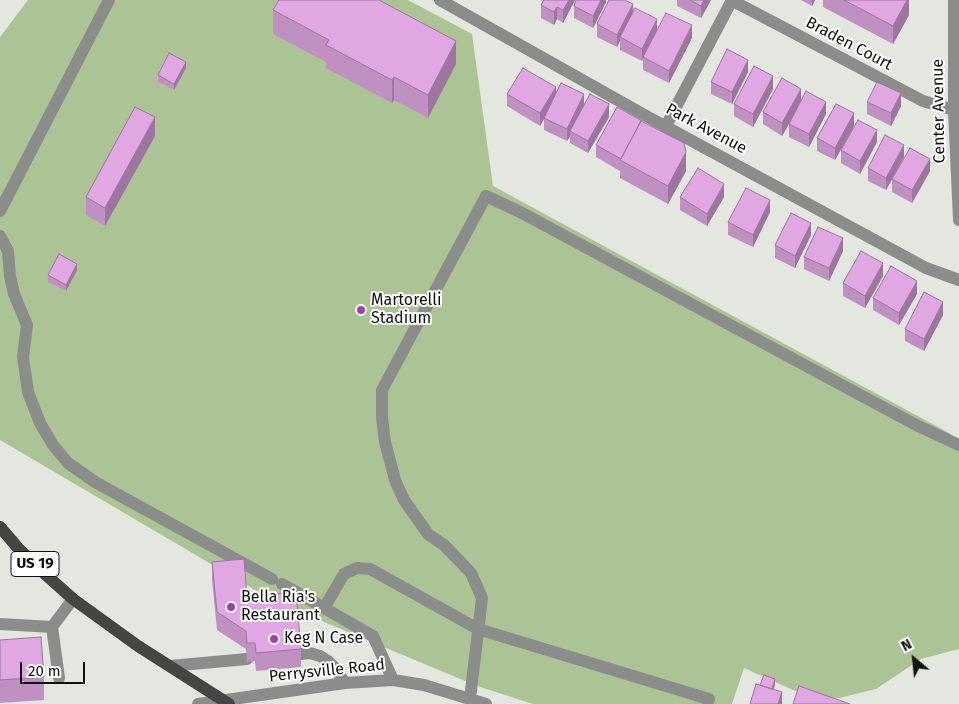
<!DOCTYPE html>
<style>
body{margin:0}
#map{position:relative;width:959px;height:704px;overflow:hidden;background:#e3e7df;font-family:"Fira Sans",sans-serif}
canvas{display:block}
.north{position:absolute;left:889px;top:634px;width:50px;height:50px;-webkit-text-stroke:4px #fff;paint-order:stroke;rotate:332deg;font-size:14px;font-weight:700;line-height:20px;text-align:center;color:#0f100e}
.north::after{content:'';display:block;margin:auto;width:18px;height:22px;background:#0f100e;clip-path:polygon(50% 0,100% 100%,50% 72%,0 100%)}
.scale{position:absolute;left:20px;top:662px;width:65px;height:22px;box-sizing:border-box;border:2px solid #0f100e;border-top:0;padding-left:6px;font-size:15px;line-height:18px;white-space:nowrap;color:#0f100e;-webkit-text-stroke:4px #fff;paint-order:stroke}
</style>
<div id="map">
<canvas width="959" height="704"></canvas>
<div class="north">N</div>
<div class="scale">20 m</div>
</div>
<script>
const ctx = document.querySelector('canvas').getContext('2d');
ctx.lineJoin = 'round';
function fill(path, color) {
  ctx.fillStyle = color;
  ctx.fill(path, 'evenodd');
}
function toPath(rows) {
  const path = new Path2D();
  for (const r of rows) {
    path.moveTo(r[0], r[1]);
    for (let i = 2; i < r.length; i += 2) path.lineTo(r[i], r[i + 1]);
  }
  return path;
}
function strokePath(path, color, width, dash) {
  ctx.strokeStyle = color;
  ctx.lineWidth = width;
  ctx.lineCap = dash ? 'butt' : 'round';
  ctx.setLineDash(dash || []);
  ctx.stroke(path);
}
function write(font, color, halo, rows, align = 'center') {
  ctx.font = font + ' "Fira Sans",sans-serif';
  ctx.lineWidth = 4;
  ctx.setLineDash([]);
  ctx.textBaseline = 'middle';
  ctx.strokeStyle = halo;
  ctx.fillStyle = color;
  for (const [text, x, y, turn = 0] of rows) {
    ctx.save();
    ctx.translate(x, y);
    ctx.rotate((+turn || 0) * Math.PI / 180);
    ctx.textAlign = isNaN(turn) ? turn : align;
    if (halo) ctx.strokeText(text, 0, 0);
    ctx.fillText(text, 0, 0);
    ctx.restore();
  }
}
const green = toPath([
 [28,0,408,0,472,34,493,186,951,434,959,447,959,649,921,659,876,689,835,699,793,690,744,668,732,704,533,704,477,686,274,601,0,440,0,37]
]);
const minor = toPath([
 [440,0,648,117,926,268,959,280],
 [731,0,923,101,954,110],
 [954,0,954,110,959,220],
 [666,126,732,0],
 [0,211,109,0],
 [0,236,8,251,10,276,14,294,27,325,23,357,28,392,40,423,53,445,68,463,95,482,272,579],
 [282,584,373,636,393,680],
 [324,608,344,574,357,568,370,569,478,629,709,699,708,704],
 [0,624,52,627,73,599],
 [52,627,59,678],
 [300,654,310,653,320,656,328,661,335,668,345,683],
 [170,666,247,659],
 [470,699,482,598,471,573,444,545,428,534,404,500,395,480,385,442,382,418,382,390,486,196,522,213,916,425,959,445],
 [198,704,345,683,393,680,424,685,486,704]
]);
const major = toPath([
 [0,527,18,548,45,574,73,599,138,646,229,704]
]);
const wall = toPath([
 [544,0,575,0,563,23,557,19,554,25,541,18,541,5],
 [606,0,606,2,593,28,574,18,574,6],
 [677,0,711,0,701,18,677,6],
 [801,0,815,0,812,6],
 [823,0,909,0,909,15,893,44,823,7],
 [273,10,456,64,428,118,394,100,392,103,326,68,326,62,273,34],
 [633,12,657,31,692,38,669,83,643,70,643,59,642,61,620,50,620,41,617,47,597,37,597,24],
 [186,68,174,90,158,82,158,75],
 [748,72,732,104,711,94,711,82],
 [773,89,753,127,734,116,734,104],
 [556,93,609,117,588,153,570,143,570,136,567,141,544,130,544,119,540,126,507,106,507,94],
 [801,100,826,114,809,147,789,137,789,124,795,114,782,136,763,124,763,112],
 [867,102,901,106,891,126,867,114],
 [854,126,835,160,817,151,817,138],
 [155,136,105,226,86,215,86,197],
 [877,142,860,174,841,163,841,150],
 [596,145,686,171,668,204,620,178,620,171,596,157],
 [904,157,886,190,868,181,868,168],
 [930,171,912,203,892,192,892,179],
 [680,197,724,197,707,226,680,210],
 [770,212,753,247,728,235,728,222],
 [811,235,795,268,775,258,775,245],
 [843,251,829,281,804,269,804,257],
 [77,270,66,291,48,282,48,275],
 [883,276,865,308,843,296,843,283],
 [917,294,899,325,873,310,873,298],
 [943,315,924,351,905,341,905,329],
 [212,562,301,649,301,667,256,671,255,661,247,662,246,649,217,630,212,580],
 [0,640,44,677,44,700,0,703]
]);
const shadedWall = toPath([
 [569,0,575,0,563,23,563,10],
 [601,0,606,0,606,2,593,28,593,16],
 [704,0,711,0,701,18,701,6],
 [812,0,815,0,812,6],
 [907,0,909,0,909,15,893,44,893,26],
 [633,4,633,16,620,37,620,41,617,47,617,35],
 [557,7,557,19,554,25,554,12],
 [657,19,657,32,643,57,642,61,642,49],
 [692,25,692,38,669,83,669,71],
 [456,41,456,64,428,118,428,95],
 [748,60,748,72,732,104,732,92],
 [186,62,186,68,174,90,174,84],
 [773,76,773,89,753,127,753,114],
 [394,77,394,100,392,103,392,80],
 [556,87,556,99,544,118,544,119,540,126,540,113],
 [801,89,801,102,782,136,782,123],
 [901,93,901,106,891,126,891,113],
 [584,94,584,107,570,131,570,136,567,141,567,129],
 [826,102,826,114,809,147,809,134],
 [609,104,609,117,588,153,588,141],
 [854,113,854,126,835,160,835,148],
 [155,117,155,136,105,226,105,208],
 [877,130,877,142,860,174,860,161],
 [904,145,904,157,886,190,886,178],
 [686,152,686,171,668,204,668,186],
 [930,159,930,171,912,203,912,190],
 [724,184,724,197,707,226,707,214],
 [770,200,770,212,753,247,753,235],
 [811,223,811,235,795,268,795,256],
 [843,238,843,251,829,281,829,268],
 [883,263,883,276,865,308,865,296],
 [77,264,77,270,66,291,66,285],
 [917,281,917,294,899,325,899,313],
 [943,302,943,315,924,351,924,339],
 [775,679,775,685,770,700,770,694],
 [782,692,782,704,778,704]
]);
const building = toPath([
 [279,0,379,0,456,41,428,95,394,77,392,80,326,45,329,40,273,10,279,0],
 [544,0,569,0,563,10,557,7,554,12,541,5,544,0],
 [576,0,601,0,593,16,574,6,576,0],
 [609,0,625,0,633,4,617,35,597,24,609,0],
 [690,0,704,0,701,6,690,0],
 [844,0,907,0,893,26,844,0],
 [635,8,657,19,642,49,620,37,635,8],
 [666,13,692,25,669,71,643,57,666,13],
 [727,49,748,60,732,92,711,82,727,49],
 [169,53,186,62,174,84,158,75,169,53],
 [754,66,773,76,753,114,734,104,754,66],
 [523,68,556,87,540,113,507,94,523,68],
 [782,78,801,89,782,123,763,112,782,78],
 [877,82,901,93,891,113,867,102,877,82],
 [561,83,584,94,567,129,544,118,561,83],
 [806,91,826,102,809,134,789,124,806,91],
 [590,94,609,104,588,141,570,131,590,94],
 [836,104,854,113,835,148,817,138,836,104],
 [135,107,155,117,105,208,86,197,135,107],
 [617,107,642,121,641,121,621,159,596,145,617,107],
 [858,120,877,130,860,161,841,150,858,120],
 [641,121,684,143,686,152,668,186,620,160,641,121],
 [885,135,904,145,886,178,868,168,885,135],
 [910,148,930,159,912,190,892,179,910,148],
 [698,168,724,184,707,214,680,197,698,168],
 [746,188,770,200,753,235,728,222,746,188],
 [791,213,811,223,795,256,775,245,791,213],
 [818,227,843,238,829,268,804,257,818,227],
 [861,251,883,263,865,296,843,283,861,251],
 [59,254,77,264,66,285,48,275,59,254],
 [891,266,917,281,899,313,873,298,891,266],
 [924,292,943,302,924,339,905,329,924,292],
 [244,559,247,597,296,592,301,649,256,653,255,643,247,643,246,631,217,612,212,562,244,559],
 [41,637,44,677,0,680,0,640,41,637],
 [764,675,775,679,772,689,760,685,764,675],
 [756,684,782,692,778,704,750,704,756,684],
 [799,686,850,704,793,704,799,686]
]);
const markers = [
 [361,310,5,"#a140a8"],
 [231,607,5,"#a140a8"],
 [274,639,5,"#a140a8"]
];
const shields = [
 [35,564,48]
];
const shieldNames = [
 ["US 19",35,564]
];
const streetNames = [
 ["Braden Court",849,44,28],
 ["Center Avenue",939,111,-91],
 ["Park Avenue",706,129,28],
 ["Perrysville Road",327,671,-6]
];
const poiNames = [
 ["Martorelli",371,301],
 ["Stadium",371,319],
 ["Bella Ria's",241,598],
 ["Restaurant",241,616],
 ["Keg N Case",284,639]
];
fill(green, '#acc495');
strokePath(minor, '#8b8d8a', 12);
strokePath(major, '#434641', 12);
fill(wall, '#c190c3');
fill(shadedWall, '#9d759f');
fill(building, '#e0a7e3');
strokePath(building, '#9d759f', 1);
for (const [x, y, r, color] of markers) {
  const dot = new Path2D();
  dot.arc(x, y, r, 0, 2 * Math.PI);
  ctx.fillStyle = color;
  ctx.fill(dot);
  strokePath(dot, '#fff', 2);
}
for (const [x, y, w] of shields) {
  const box = new Path2D();
  box.roundRect(x - w / 2, y - 12.5, w, 25, 4);
  ctx.fillStyle = '#fff';
  ctx.fill(box);
  strokePath(box, '#0f100e', 1);
}
write('bold 15px', '#0f100e', null, shieldNames);
write('16px', '#0f100e', '#fff', streetNames);
write('16px', '#0f100e', '#fff', poiNames, 'left');
</script>
